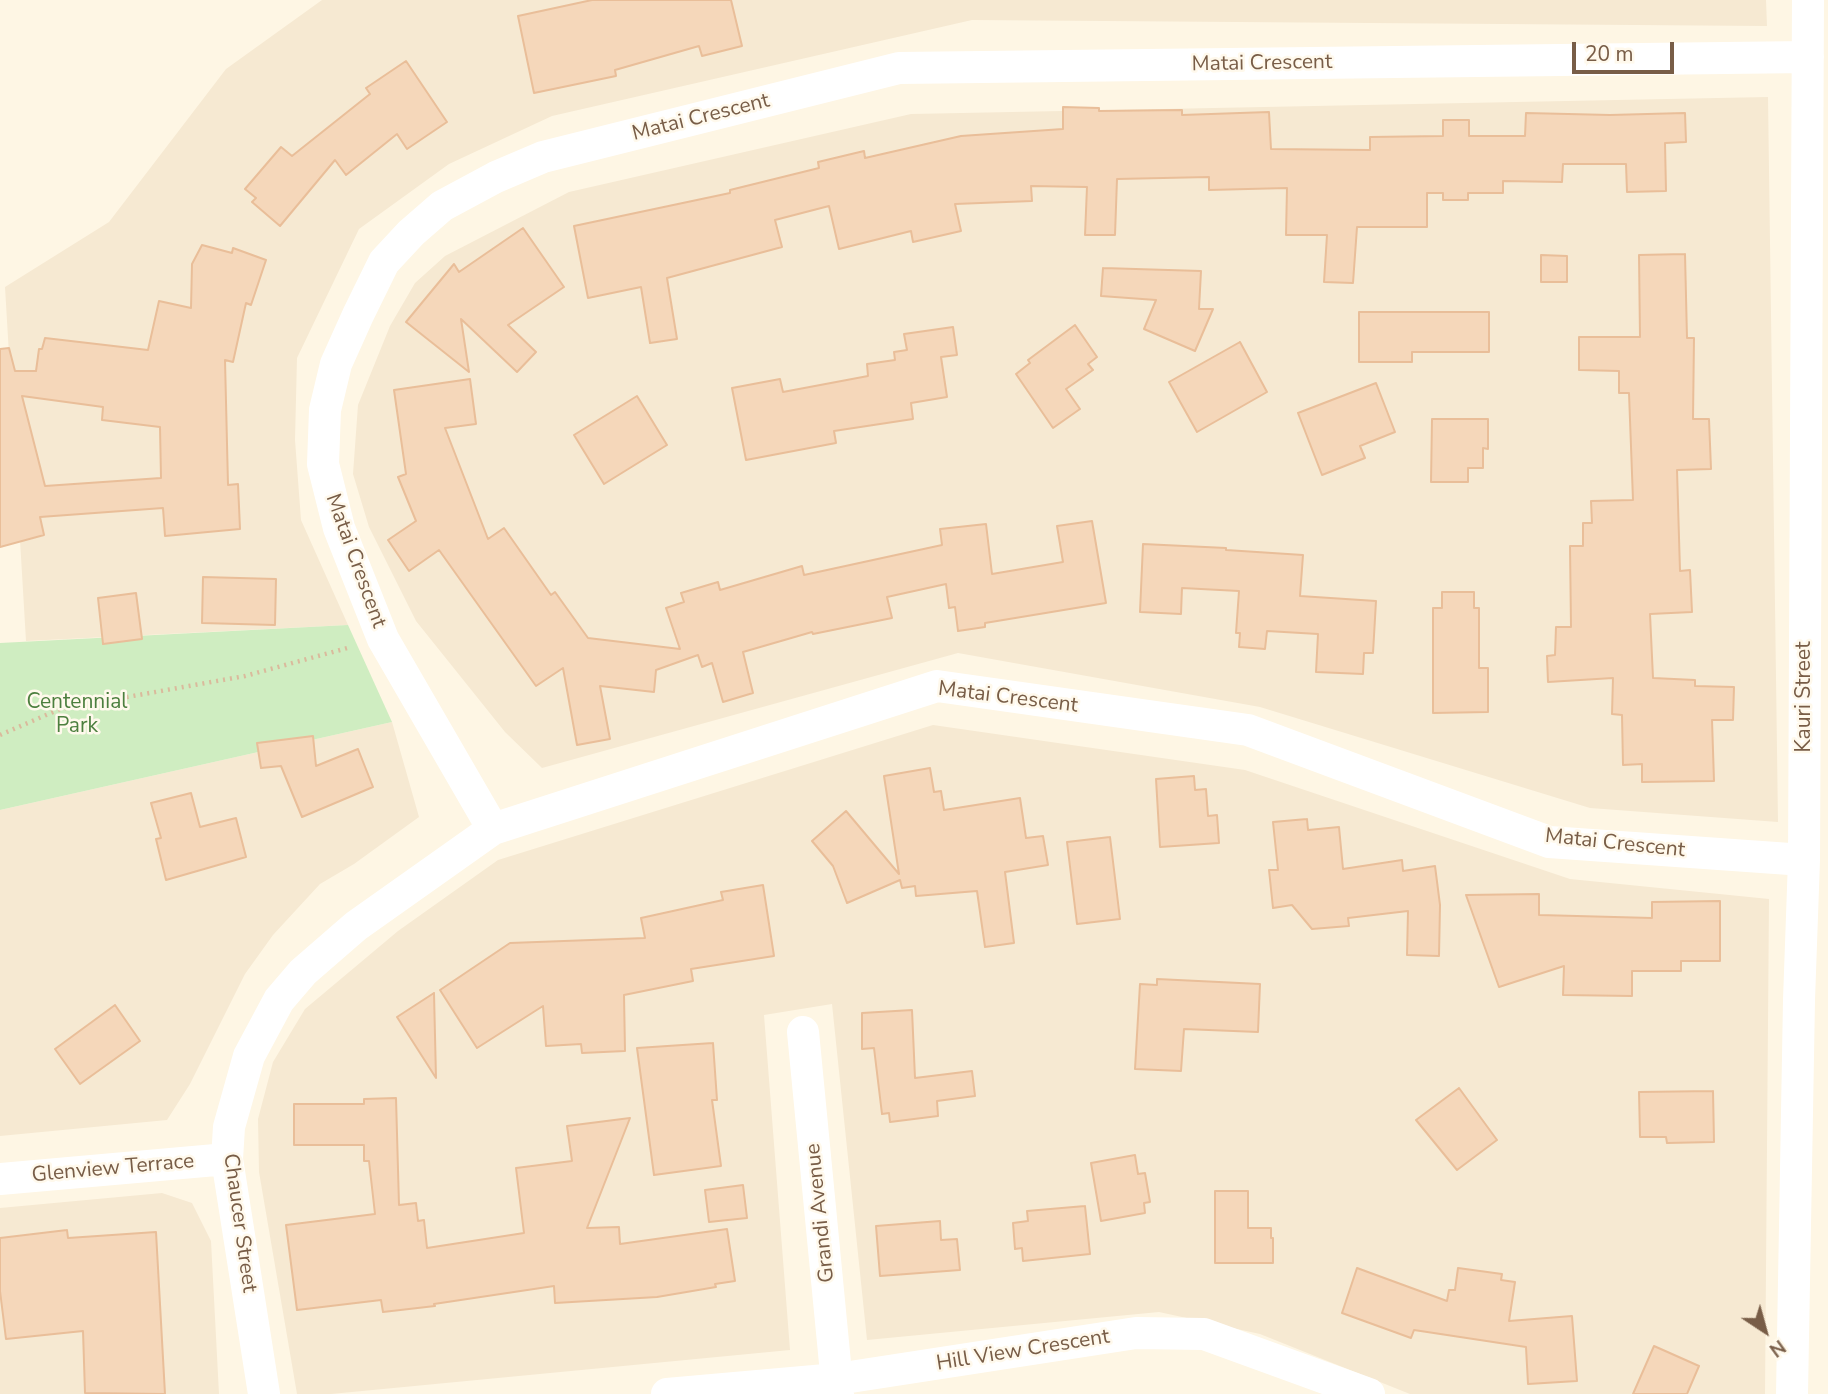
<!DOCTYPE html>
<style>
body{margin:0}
#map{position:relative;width:1828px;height:1394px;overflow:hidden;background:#fef6e4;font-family:"Nunito Sans",sans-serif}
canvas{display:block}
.north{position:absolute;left:1730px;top:1296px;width:70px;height:70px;-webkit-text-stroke:5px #fff9ec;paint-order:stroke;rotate:144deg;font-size:19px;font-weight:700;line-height:28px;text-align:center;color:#785d47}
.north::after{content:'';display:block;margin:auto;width:24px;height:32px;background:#785d47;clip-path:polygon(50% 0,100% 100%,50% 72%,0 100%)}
.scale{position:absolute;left:1572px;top:42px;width:102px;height:32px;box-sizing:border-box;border:4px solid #785d47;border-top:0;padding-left:9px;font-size:21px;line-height:24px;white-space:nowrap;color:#785d47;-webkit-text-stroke:5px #fff9ec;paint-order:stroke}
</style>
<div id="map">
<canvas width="1828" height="1394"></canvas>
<div class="north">N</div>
<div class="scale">20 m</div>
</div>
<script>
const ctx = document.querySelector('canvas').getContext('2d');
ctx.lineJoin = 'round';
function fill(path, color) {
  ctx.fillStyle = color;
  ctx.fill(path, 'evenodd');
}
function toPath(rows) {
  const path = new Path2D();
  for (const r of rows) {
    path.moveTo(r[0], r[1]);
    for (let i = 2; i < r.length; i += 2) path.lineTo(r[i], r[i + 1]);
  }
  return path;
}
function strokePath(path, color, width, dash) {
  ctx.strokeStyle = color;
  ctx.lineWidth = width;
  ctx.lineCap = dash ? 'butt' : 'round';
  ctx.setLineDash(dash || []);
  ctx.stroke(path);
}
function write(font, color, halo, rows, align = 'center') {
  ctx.font = font + ' "Nunito Sans",sans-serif';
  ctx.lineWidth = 5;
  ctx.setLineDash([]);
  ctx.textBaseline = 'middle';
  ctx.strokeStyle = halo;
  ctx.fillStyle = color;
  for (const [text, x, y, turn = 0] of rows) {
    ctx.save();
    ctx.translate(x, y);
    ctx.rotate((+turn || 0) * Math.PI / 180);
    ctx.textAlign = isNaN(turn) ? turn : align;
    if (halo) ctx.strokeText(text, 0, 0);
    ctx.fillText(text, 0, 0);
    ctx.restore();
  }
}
const residential = toPath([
 [322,0,1766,0,1767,26,972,20,552,116,449,164,359,229,297,358,295,440,301,520,348,625,26,641,5,287,109,222,226,69],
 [1768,97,1778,822,1590,808,1260,707,958,653,542,768,505,732,416,621,369,527,353,474,358,405,390,326,415,283,445,256,569,192,911,114],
 [392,722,419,817,354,864,320,884,273,935,245,974,190,1084,167,1120,0,1136,0,810],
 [933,725,1245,770,1570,879,1769,899,1765,1394,1410,1394,1260,1334,1159,1312,867,1340,832,1004,764,1015,790,1350,331,1394,297,1394,259,1172,258,1119,273,1062,305,1009,398,931,498,860],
 [162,1193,192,1203,211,1241,219,1394,0,1394,0,1208]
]);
const green = toPath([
 [348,625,392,722,0,810,0,643]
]);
const building = toPath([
 [592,0,731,0,742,46,702,56,699,46,615,70,616,76,534,93,518,16,592,0],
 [406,61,447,122,407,149,397,134,346,175,335,160,280,226,252,202,256,198,245,189,281,147,292,156,370,94,366,88,406,61],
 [1063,107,1099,108,1099,111,1182,110,1182,115,1269,112,1271,149,1370,150,1370,137,1443,136,1443,120,1469,120,1469,136,1525,136,1526,113,1610,115,1685,113,1686,142,1665,143,1666,191,1627,192,1626,164,1563,164,1562,182,1503,181,1503,193,1468,193,1468,200,1443,200,1443,193,1427,193,1427,227,1357,227,1353,283,1324,282,1327,235,1286,235,1287,188,1209,190,1209,177,1117,179,1115,235,1085,235,1087,187,1031,186,1032,201,955,204,961,231,913,242,911,231,839,249,829,206,775,220,782,247,667,278,677,339,650,343,641,287,588,298,574,226,730,193,730,190,819,168,818,162,864,151,865,158,961,136,1063,129,1063,107],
 [523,228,564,287,508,325,536,352,517,372,461,319,469,372,406,322,454,264,459,272,523,228],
 [202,245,232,253,233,248,266,260,251,305,246,303,233,362,225,360,228,485,238,484,240,529,165,536,163,508,40,517,44,535,0,547,0,349,9,348,15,371,36,371,39,349,42,349,45,338,148,350,159,301,191,308,192,264,202,245],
 [22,396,103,407,102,420,160,427,161,478,45,486,22,396],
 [1685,254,1687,338,1694,338,1693,419,1709,419,1711,469,1677,470,1680,571,1690,570,1692,612,1650,614,1653,678,1695,680,1695,686,1734,687,1733,720,1712,720,1714,781,1642,782,1642,764,1623,765,1622,715,1612,714,1613,678,1548,682,1547,656,1555,655,1556,627,1571,627,1570,546,1583,546,1583,523,1592,523,1591,501,1633,500,1629,393,1619,393,1619,371,1579,370,1579,337,1640,337,1639,255,1685,254],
 [1541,255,1567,256,1567,282,1541,282,1541,255],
 [1103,268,1201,271,1199,309,1213,309,1195,351,1144,329,1156,300,1101,296,1103,268],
 [1359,312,1489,312,1489,352,1412,352,1412,362,1359,362,1359,312],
 [1075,325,1097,357,1088,364,1093,370,1066,389,1080,409,1053,428,1016,374,1030,363,1028,360,1075,325],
 [953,327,957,355,941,357,947,397,911,403,913,419,834,431,836,443,746,460,732,388,780,379,783,392,868,376,867,364,895,360,894,352,907,350,904,334,953,327],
 [1240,342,1267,392,1197,432,1169,382,1240,342],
 [470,379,476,424,445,428,488,539,504,528,551,595,555,592,588,638,680,649,666,608,684,602,681,593,718,582,720,590,802,566,804,575,942,545,940,529,986,524,992,574,1063,562,1057,526,1092,521,1106,603,985,623,985,627,958,631,955,607,949,608,946,584,887,597,892,618,813,634,812,632,743,652,753,693,723,702,712,663,702,667,698,655,656,670,654,692,600,686,610,739,577,745,563,668,536,686,439,550,409,571,388,540,416,521,398,477,406,474,394,390,470,379],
 [1376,383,1395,432,1360,446,1365,458,1322,475,1298,413,1376,383],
 [637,396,667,445,604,484,574,435,637,396],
 [1432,419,1488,419,1488,449,1483,448,1483,468,1468,468,1468,482,1431,482,1432,419],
 [1143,544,1226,548,1226,550,1303,555,1300,596,1376,601,1373,653,1364,653,1363,674,1316,672,1318,634,1267,631,1265,649,1239,647,1240,633,1236,633,1239,591,1182,588,1181,614,1140,612,1143,544],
 [203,577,276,579,275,625,202,623,203,577],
 [1442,592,1474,592,1474,608,1479,608,1479,668,1488,668,1488,712,1433,713,1433,608,1442,608,1442,592],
 [136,593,142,639,103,644,98,598,136,593],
 [313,736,316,766,358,749,373,787,302,817,281,766,261,768,257,743,313,736],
 [930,768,934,792,941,791,944,810,1020,798,1026,838,1043,836,1048,865,1005,872,1014,943,985,947,977,891,916,896,915,886,902,888,900,880,847,903,833,866,812,841,846,811,899,874,884,776,930,768],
 [1194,776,1195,790,1206,789,1208,816,1217,815,1219,843,1160,847,1156,779,1194,776],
 [191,793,200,827,236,818,246,857,166,880,156,839,161,838,151,803,191,793],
 [1307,819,1308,830,1339,827,1343,869,1402,860,1403,871,1435,866,1440,905,1439,956,1407,955,1408,911,1348,918,1349,926,1312,929,1292,905,1273,908,1269,870,1278,870,1273,822,1307,819],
 [1110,837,1120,919,1077,924,1067,842,1110,837],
 [763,885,774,956,691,969,693,981,624,995,625,1051,582,1053,581,1044,546,1046,543,1006,477,1048,440,990,510,943,645,938,641,918,723,900,721,892,763,885],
 [1539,894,1539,915,1652,918,1652,902,1720,901,1720,961,1681,961,1681,971,1632,971,1632,996,1563,995,1564,966,1499,987,1466,895,1539,894],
 [1157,979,1260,984,1258,1032,1184,1029,1181,1071,1135,1069,1140,984,1157,985,1157,979],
 [434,993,436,1078,397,1017,434,993],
 [115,1005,140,1041,80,1084,55,1049,115,1005],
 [912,1010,915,1078,972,1071,975,1096,937,1101,938,1116,890,1122,889,1113,882,1114,874,1048,862,1049,862,1013,912,1010],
 [713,1043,717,1100,712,1100,721,1166,654,1175,637,1048,713,1043],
 [1459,1088,1497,1140,1457,1170,1416,1120,1459,1088],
 [1713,1091,1714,1142,1667,1143,1666,1137,1640,1137,1639,1092,1713,1091],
 [396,1098,399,1205,416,1203,418,1221,424,1220,427,1248,524,1233,516,1168,572,1161,567,1126,630,1118,587,1228,619,1227,620,1244,727,1229,735,1281,715,1284,716,1287,657,1297,555,1303,554,1286,434,1304,435,1306,383,1312,381,1300,297,1310,286,1225,375,1214,369,1161,364,1161,364,1145,294,1145,294,1104,364,1104,364,1099,396,1098],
 [1135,1155,1138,1174,1145,1173,1150,1202,1144,1203,1145,1213,1101,1221,1091,1163,1135,1155],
 [743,1185,747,1218,709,1222,705,1190,743,1185],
 [1215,1191,1248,1191,1248,1228,1271,1228,1271,1238,1273,1238,1273,1263,1215,1263,1215,1191],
 [1085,1206,1090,1254,1023,1261,1022,1248,1015,1249,1013,1223,1028,1221,1027,1211,1085,1206],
 [940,1221,941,1240,957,1239,960,1270,880,1276,876,1226,940,1221],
 [67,1230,68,1238,156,1232,165,1394,85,1393,83,1331,6,1339,0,1291,0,1238,67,1230],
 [1357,1268,1447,1301,1449,1290,1455,1290,1458,1268,1502,1274,1501,1280,1515,1282,1509,1321,1572,1316,1577,1381,1528,1384,1526,1347,1414,1330,1411,1338,1342,1313,1357,1268],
 [1654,1346,1699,1366,1687,1394,1633,1394,1654,1346]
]);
const path = toPath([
 [0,735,60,709,245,676,351,647]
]);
const minor = toPath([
 [493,829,383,639,339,528,323,464,325,410,336,364,358,315,384,262,411,233,442,206,496,177,543,157,899,68,1808,57],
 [803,1032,838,1394],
 [0,1179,227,1159],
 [264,1394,227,1159,229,1127,249,1056,279,1000,303,972,356,926,493,829,937,686,1248,730,1549,842,1804,860],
 [667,1394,837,1379,1136,1333,1204,1334,1369,1394],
 [1792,1394,1799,1000,1804,860,1808,0]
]);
const streetNames = [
 ["Matai Crescent",1262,64,-1],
 ["Matai Crescent",701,118,-14],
 ["Matai Crescent",355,561,70],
 ["Kauri Street",1805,697,-90],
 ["Matai Crescent",1008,698,7],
 ["Matai Crescent",1615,844,6],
 ["Glenview Terrace",113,1169,-5],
 ["Grandi Avenue",821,1213,-96],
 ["Chaucer Street",239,1223,82],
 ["Hill View Crescent",1023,1351,-9]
];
const parkNames = [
 ["Centennial",77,703],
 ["Park",77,727]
];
fill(residential, '#f6e9d2');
fill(green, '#cfedc1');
fill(building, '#f5d7ba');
strokePath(building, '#e9be99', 2);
strokePath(path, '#daba9c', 4.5, [2, 5]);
strokePath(minor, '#fff', 32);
write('21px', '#785d47', '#fff9ec', streetNames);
write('21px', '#4c7f3e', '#fff9ec', parkNames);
</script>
